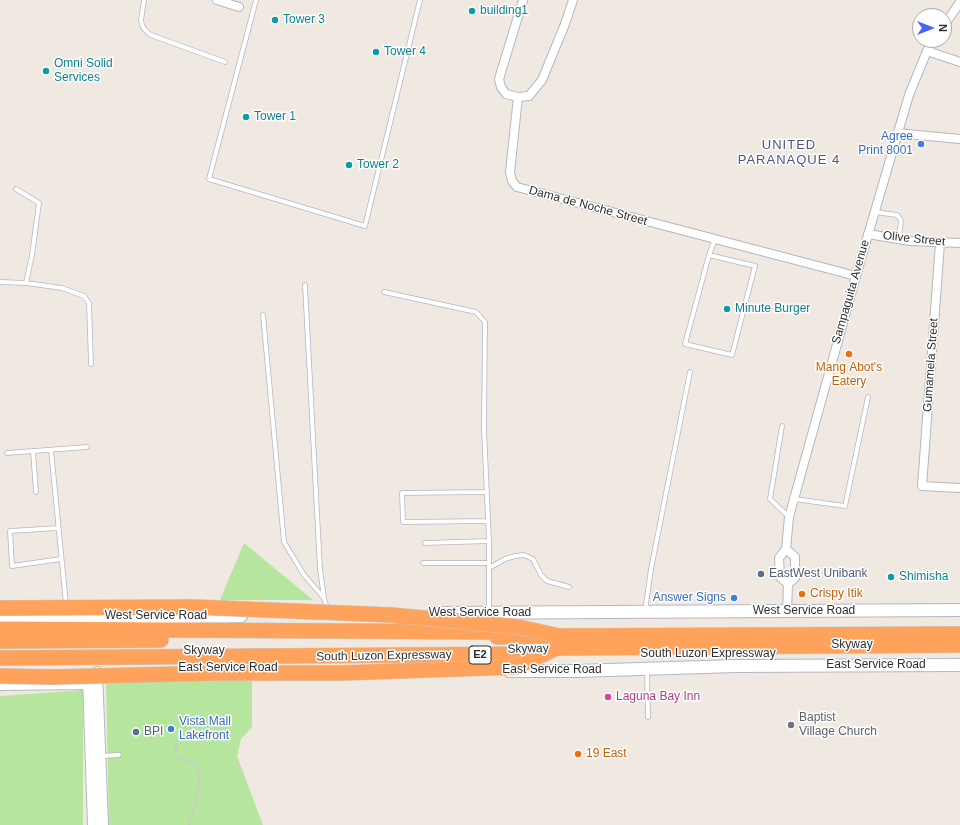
<!DOCTYPE html>
<style>
body{margin:0}
#map{position:relative;width:960px;height:825px;overflow:hidden;background:#efe9e1;font-family:Arial,sans-serif}
canvas{display:block}
.north{position:absolute;left:912px;top:8px;width:40px;height:40px;box-sizing:border-box;background:#fff;border:1px solid #ababab;border-radius:50%;rotate:90deg;font-size:11px;font-weight:700;line-height:16px;text-align:center;color:#2e2e2e}
.north::after{content:'';display:block;margin:auto;width:14px;height:18px;background:#4264fb;clip-path:polygon(50% 0,100% 100%,50% 72%,0 100%)}
</style>
<div id="map">
<canvas width="960" height="825"></canvas>
<div class="north">N</div>
</div>
<script>
const ctx = document.querySelector('canvas').getContext('2d');
ctx.lineJoin = 'round';
function fill(path, color) {
  ctx.fillStyle = color;
  ctx.fill(path, 'evenodd');
}
function toPath(rows) {
  const path = new Path2D();
  for (const r of rows) {
    path.moveTo(r[0], r[1]);
    for (let i = 2; i < r.length; i += 2) path.lineTo(r[i], r[i + 1]);
  }
  return path;
}
function strokePath(path, color, width, dash) {
  ctx.strokeStyle = color;
  ctx.lineWidth = width;
  ctx.lineCap = dash ? 'butt' : 'round';
  ctx.setLineDash(dash || []);
  ctx.stroke(path);
}
function write(font, color, halo, rows, align = 'center') {
  ctx.font = font + ' Arial,sans-serif';
  ctx.lineWidth = 3;
  ctx.setLineDash([]);
  ctx.textBaseline = 'middle';
  ctx.strokeStyle = halo;
  ctx.fillStyle = color;
  for (const [text, x, y, turn = 0] of rows) {
    ctx.save();
    ctx.translate(x, y);
    ctx.rotate((+turn || 0) * Math.PI / 180);
    ctx.textAlign = isNaN(turn) ? turn : align;
    if (halo) ctx.strokeText(text, 0, 0);
    ctx.fillText(text, 0, 0);
    ctx.restore();
  }
}
const green = toPath([
 [244,543,313,600,220,600],
 [106,680,252,680,252,727,241,739,237,756,263,825,109,825],
 [83,690,83,825,0,825,0,696]
]);
const path = toPath([
 [176,739,176,757,197,765,200,785,189,825]
]);
const service = toPath([
 [144,0,141,20,142,25,145,30,151,35,225,62],
 [256,0,209,179,365,226,420,0],
 [16,189,39,203,32,255,26,283],
 [875,212,897,215,901,220,899,239],
 [709,255,755,266,732,355,685,344,709,255,715,239],
 [0,282,26,283,62,288,84,296,89,303,91,364],
 [305,285,320,569,324,598],
 [384,292,476,312,485,322,484,429,489,541,489,612],
 [263,315,284,542,304,575,324,598,327,608],
 [782,426,770,499,789,517],
 [51,450,66,604],
 [33,451,36,492],
 [7,453,87,447],
 [487,492,402,493,403,522,488,521],
 [794,499,845,506,868,397],
 [58,528,10,531,12,566,61,559],
 [425,543,489,541],
 [423,563,489,563],
 [489,568,505,559,515,556,524,555,533,559,541,575,547,581,569,587],
 [645,611,651,569,690,372],
 [647,671,648,717],
 [101,756,119,755]
]);
const minor = toPath([
 [217,0,239,7],
 [523,0,499,79,501,87,506,94,518,97,529,96,542,80,565,24,573,0],
 [944,26,960,2],
 [927,51,960,62],
 [518,97,510,172,512,181,517,187,856,276],
 [897,133,960,139],
 [868,234,910,241,960,243],
 [940,243,922,486,960,488],
 [786,549,795,557,795,578,788,584],
 [788,584,780,577,779,558,786,549,789,517,856,276,909,95,927,51,934,40],
 [787,611,788,584],
 [0,686,87,685]
]);
const tertiary = toPath([
 [97,672,103,825],
 [88,678,93,825]
]);
const secondary = toPath([
 [433,613,960,610],
 [0,616,152,617,241,616],
 [509,671,577,671,736,666,960,665],
 [72,676,89,685]
]);
const motorway = toPath([
 [0,629,507,632],
 [497,637,547,636],
 [0,641,161,640],
 [0,658,545,654]
]);
const motorwayBridge = toPath([
 [0,608,194,607,391,615,519,627,559,636,960,634],
 [0,676,52,677,220,673,341,673,516,667,557,648,960,645]
]);
const markers = [
 [472,11,4,"#0f9aa8"],
 [275,20,4,"#0f9aa8"],
 [376,52,4,"#0f9aa8"],
 [46,71,4,"#0f9aa8"],
 [246,117,4,"#0f9aa8"],
 [921,144,4,"#3f7fe0"],
 [349,165,4,"#0f9aa8"],
 [727,309,4,"#0f9aa8"],
 [849,354,4,"#e8710a"],
 [761,574,4,"#5c6f8a"],
 [891,577,4,"#0f9aa8"],
 [802,594,4,"#e8710a"],
 [734,598,4,"#3f7fe0"],
 [608,697,4,"#d1479c"],
 [791,725,4,"#6b7280"],
 [171,729,4,"#3f7fe0"],
 [136,732,4,"#5c6f8a"],
 [578,754,4,"#e8710a"]
];
const shields = [
 [480,655,22]
];
const shieldNames = [
 ["E2",480,655]
];
const cultureNames = [
 ["building1",480,11],
 ["Tower 3",283,20],
 ["Tower 4",384,52],
 ["Omni Solid",54,64],
 ["Services",54,78],
 ["Tower 1",254,117],
 ["Tower 2",357,165],
 ["Minute Burger",735,309],
 ["Shimisha",899,577]
];
const shopNames = [
 ["Agree",913,137],
 ["Print 8001",913,151],
 ["Answer Signs",726,598],
 ["Vista Mall",179,722,"left"],
 ["Lakefront",179,736,"left"]
];
const streetNames = [
 ["Dama de Noche Street",588,206,15],
 ["Olive Street",914,239,6],
 ["Sampaguita Avenue",851,292,-74],
 ["Gumamela Street",931,365,-86],
 ["West Service Road",804,611],
 ["West Service Road",480,613],
 ["West Service Road",156,616],
 ["Skyway",852,645],
 ["Skyway",528,649,-1],
 ["Skyway",204,651],
 ["South Luzon Expressway",708,654],
 ["South Luzon Expressway",384,656,-1],
 ["East Service Road",876,665],
 ["East Service Road",228,668],
 ["East Service Road",552,670]
];
const foodNames = [
 ["Mang Abot's",849,368,"center"],
 ["Eatery",849,382,"center"],
 ["Crispy Itik",810,594],
 ["19 East",586,754]
];
const serviceNames = [
 ["EastWest Unibank",769,574],
 ["BPI",144,732]
];
const hotelNames = [
 ["Laguna Bay Inn",616,697]
];
const worshipNames = [
 ["Baptist",799,718],
 ["Village Church",799,732]
];
const neighbourhoodNames = [
 ["UNITED",789,145],
 ["PARANAQUE 4",789,160]
];
fill(green, '#b6e59e');
strokePath(service, '#b4b7c1', 5.5);
strokePath(minor, '#b4b7c1', 10);
strokePath(tertiary, '#b4b7c1', 12);
strokePath(secondary, '#b4b7c1', 14);
strokePath(motorway, '#c9c9c9', 16);
strokePath(path, '#c9c9c9', 2, [3, 2]);
strokePath(service, '#fff', 4);
strokePath(minor, '#fff', 8);
strokePath(tertiary, '#fff', 10);
strokePath(secondary, '#fff', 12);
strokePath(motorway, '#ffa35c', 15);
strokePath(motorwayBridge, '#c9c9c9', 16, []);
strokePath(motorwayBridge, '#ffa35c', 15);
for (const [x, y, r, color] of markers) {
  const dot = new Path2D();
  dot.arc(x, y, r, 0, 2 * Math.PI);
  ctx.fillStyle = color;
  ctx.fill(dot);
  strokePath(dot, '#fff', 1.5);
}
for (const [x, y, w] of shields) {
  const box = new Path2D();
  box.roundRect(x - w / 2, y - 9, w, 18, 3);
  ctx.fillStyle = '#fff';
  ctx.fill(box);
  strokePath(box, '#2e2e2e', 1);
}
write('bold 11px', '#2e2e2e', null, shieldNames);
write('12px', '#0d838f', '#fff', cultureNames, 'left');
write('12px', '#366cbe', '#fff', shopNames, 'right');
write('12px', '#2e2e2e', '#fff', streetNames);
write('12px', '#c56008', '#fff', foodNames, 'left');
write('12px', '#4e5e75', '#fff', serviceNames, 'left');
write('12px', '#b23c85', '#fff', hotelNames, 'left');
write('12px', '#5b616d', '#fff', worshipNames, 'left');
ctx.letterSpacing = '1px';
write('13px', '#4d5680', '#fff', neighbourhoodNames);
ctx.letterSpacing = '0px';
</script>
